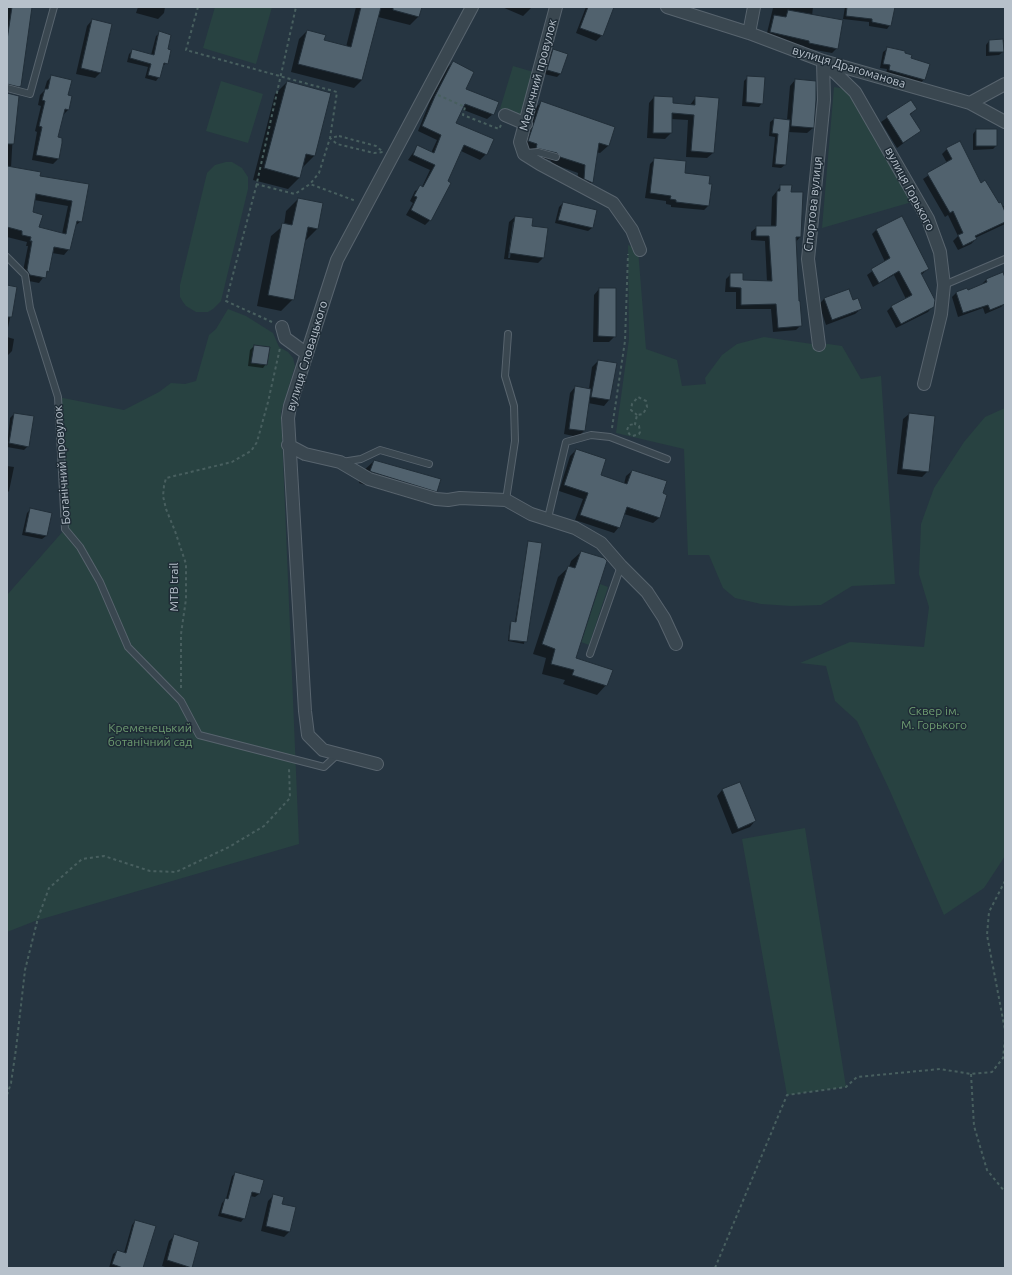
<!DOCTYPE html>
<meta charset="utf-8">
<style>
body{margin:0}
#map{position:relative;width:1012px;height:1275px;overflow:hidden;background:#263541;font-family:Ubuntu,sans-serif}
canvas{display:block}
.frame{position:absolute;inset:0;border:8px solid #b7c1cb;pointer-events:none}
</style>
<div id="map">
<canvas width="1012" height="1275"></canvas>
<div class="frame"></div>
</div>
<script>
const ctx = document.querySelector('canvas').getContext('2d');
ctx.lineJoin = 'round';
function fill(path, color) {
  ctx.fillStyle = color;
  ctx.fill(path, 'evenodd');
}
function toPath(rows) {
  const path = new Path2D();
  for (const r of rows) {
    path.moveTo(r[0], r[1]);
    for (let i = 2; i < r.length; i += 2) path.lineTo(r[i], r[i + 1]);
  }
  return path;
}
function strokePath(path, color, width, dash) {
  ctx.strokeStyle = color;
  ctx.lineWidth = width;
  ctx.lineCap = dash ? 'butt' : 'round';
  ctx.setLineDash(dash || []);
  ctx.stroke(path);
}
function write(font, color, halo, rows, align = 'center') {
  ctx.font = font + ' Ubuntu,sans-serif';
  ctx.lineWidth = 3;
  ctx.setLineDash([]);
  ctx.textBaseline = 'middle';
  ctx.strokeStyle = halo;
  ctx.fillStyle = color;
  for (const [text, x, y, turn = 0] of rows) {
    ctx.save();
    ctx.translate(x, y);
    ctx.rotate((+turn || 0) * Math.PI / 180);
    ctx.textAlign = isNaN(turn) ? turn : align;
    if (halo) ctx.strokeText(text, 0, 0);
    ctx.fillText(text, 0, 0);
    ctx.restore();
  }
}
const green = toPath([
 [215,7,272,7,256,64,203,48],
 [513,66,537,73,524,116,500,109],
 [221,81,263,94,248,143,206,131],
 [834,87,846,89,912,202,822,228],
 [226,162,232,162,242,168,248,177,248,189,221,301,213,309,208,312,196,312,186,306,183,302,180,297,180,285,207,173,215,165],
 [628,245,638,249,646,349,677,360,682,386,706,384,705,378,722,355,737,344,764,337,819,345,828,344,842,346,861,379,881,376,895,584,852,586,821,605,791,606,761,604,735,598,723,588,709,555,688,555,684,449,616,433,629,339],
 [228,309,246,316,273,333,279,347,288,352,293,358,295,366,281,412,299,844,35,921,7,932,7,595,65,529,58,397,124,410,159,392,171,383,185,384,196,381,209,335,216,329],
 [1005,408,1005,856,984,888,944,915,890,791,857,721,835,701,826,666,800,663,850,642,924,647,929,607,919,574,921,524,934,488,964,442,985,417],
 [600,584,608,587,589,645,581,642],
 [805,828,846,1087,787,1095,742,839]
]);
const shadow = toPath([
 [8,7,31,7,20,85,15,90,7,89],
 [138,7,165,7,164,13,158,19,136,13],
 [356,7,421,7,418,17,410,25,378,17,362,80,354,88,291,72,299,39,307,31,323,41,346,47],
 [502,7,532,7,523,16],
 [586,7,605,7,602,35,596,41,576,33],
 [765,7,813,7,812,16,837,48,832,53,804,48,804,46,766,37,773,8],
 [845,7,894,7,890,25,887,29,869,26,869,22,843,19],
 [92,20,101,72,95,78,76,74,87,26],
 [160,33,167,50,167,63,162,66,159,77,156,81,145,78,148,67,127,62,129,54,133,50,151,55,156,36],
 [1005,40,1005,50,999,55,986,56,986,45,989,41],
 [887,49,910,59,924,79,921,83,886,74,887,69,880,68,883,52],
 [553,50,566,55,560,74,557,77,544,74,549,54],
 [453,62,464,89,493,114,487,119,461,109,455,123,486,154,480,160,461,151,430,220,425,225,406,215,413,203,410,201,415,191,422,187,430,170,408,160,417,147,431,153,437,140,418,131,430,101,448,67],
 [52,76,67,95,71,96,68,110,63,115,57,138,61,143,58,159,53,164,32,160,37,132,35,131,41,106,38,105,40,95,44,91,47,81],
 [748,77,762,103,759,107,742,106,744,81],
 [795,80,813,128,807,133,788,132,785,165,781,168,772,167,775,137,769,136,770,122,774,119,787,120,790,86],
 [287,82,314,156,302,168,300,177,288,189,253,180,275,94],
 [7,94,13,132,11,168,39,177,88,185,81,221,75,226,69,249,64,255,52,253,48,271,39,283,24,280,22,276,28,246,26,246,27,242,7,237],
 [34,200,68,206,62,234,38,228,32,213],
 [654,97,672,104,690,105,696,97,713,153,707,158,686,157,688,120,671,119,671,133,665,139,647,138,649,103],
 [911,101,916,109,910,115,920,131,897,148,881,122],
 [541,102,614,128,608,146,600,153,596,152,592,182,585,190,577,186,578,173,553,164,550,160,529,155,521,149,534,110],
 [976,130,996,146,993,149,973,150,973,134],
 [947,149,999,204,1002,207,1005,205,1005,224,975,238,976,239,971,244,958,250,953,241,958,236,948,215,945,217,923,179,947,163,942,154],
 [655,159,684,174,709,205,704,210,671,207,671,205,666,204,666,201,645,198,650,164],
 [781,186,790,193,800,237,795,243,798,302,801,325,796,330,773,332,771,309,736,309,736,292,725,292,726,279,731,274,742,281,767,282,765,241,751,240,751,232,757,227,771,227,772,197],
 [298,199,318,228,306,240,304,240,293,299,281,311,257,306,271,236,284,225,286,211],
 [563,203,592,228,588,231,555,223,559,207],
 [515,217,532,219,530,227,543,258,538,263,504,259,509,222],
 [513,222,515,222,510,258,508,258],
 [877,229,928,269,921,275,933,306,928,312,896,328,887,311,892,306,906,299,894,275,873,287,867,275,885,262,872,234],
 [1005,272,1005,303,1001,307,985,314,983,308,958,317,952,297,956,293,966,289,967,292,982,284,986,280],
 [7,286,16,287,7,333],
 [599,289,615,336,609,342,593,342,594,295],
 [824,299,853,302,861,309,855,314,826,325,819,304],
 [7,337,14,339,12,351,7,356],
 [254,346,266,364,263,368,248,366,250,350],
 [598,361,616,364,609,400,604,406,588,403,584,431,578,437,564,434,570,393,575,387,589,389,592,367],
 [14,414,28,446,24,450,7,447,10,418],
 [909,414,928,471,922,477,897,474,903,419],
 [576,450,600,476,624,484,626,476,632,471,661,494,659,518,653,523,624,514,619,527,614,533,575,520,583,499,559,491,570,456],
 [374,461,436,491,425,503,359,483,362,472],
 [7,466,14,467,9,491,7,493],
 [31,509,46,536,42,539,22,535,27,513],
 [528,542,540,544,524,644,508,641,510,623,515,622],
 [581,552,575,659,606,685,597,695,563,684,565,680,542,674,546,658,533,654,558,577,569,567,571,561],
 [740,783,755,821,750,827,732,834,717,796,722,790],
 [236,1173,259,1194,255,1197,250,1196,244,1218,241,1222,218,1216,222,1203,226,1199,232,1176],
 [274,1195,281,1205,289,1232,284,1237,261,1231,268,1201],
 [135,1221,142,1268,109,1268,113,1254,117,1251,124,1253,132,1225],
 [175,1235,198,1242,191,1268,168,1268,162,1266,169,1241]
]);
const building = toPath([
 [12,7,32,7,21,86,19,87,7,84,7,40,12,7],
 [361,7,381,7,362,80,298,64,307,30,326,35,324,40,351,47,361,7],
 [393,7,422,7,419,17,393,10,393,7],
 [588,7,614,7,603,36,580,28,588,7],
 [847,7,895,7,891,26,872,22,872,19,846,16,847,7],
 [788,10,843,20,838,49,809,43,809,41,770,32,774,15,786,17,788,10],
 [92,19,112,24,101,73,81,68,92,19],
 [159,31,171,35,168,49,171,50,168,64,164,63,160,78,148,75,151,64,130,58,132,49,154,55,159,31],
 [1003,39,1004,52,989,52,989,40,1003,39],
 [887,47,905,51,905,53,912,55,911,58,930,64,925,80,889,70,890,65,883,64,887,47],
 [553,49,568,54,561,74,547,70,553,49],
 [453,61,474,72,466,89,499,102,494,115,465,104,456,123,494,139,487,155,464,145,448,181,451,183,431,221,411,210,417,197,414,196,420,185,423,187,435,165,413,155,417,145,434,153,441,135,422,126,435,96,453,61],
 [51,75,72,80,68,95,72,96,69,110,65,109,58,137,62,138,62,143,59,159,36,155,42,127,39,126,45,101,42,100,45,89,48,89,51,75],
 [747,76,765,77,763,104,746,102,747,76],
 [795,79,816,81,816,100,814,128,791,126,795,79],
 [287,81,331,93,315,156,306,154,300,178,264,168,287,81],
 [7,93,19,96,14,144,7,144,7,93],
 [654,96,673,97,673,103,695,105,695,96,719,98,714,153,691,151,694,115,672,113,672,133,653,133,654,96],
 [911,100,917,109,910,114,921,131,903,143,886,116,911,100],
 [541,101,615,127,609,146,599,143,593,183,584,179,585,165,560,157,557,153,536,148,537,144,528,141,541,101],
 [774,118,790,120,786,165,775,164,778,134,772,133,774,118],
 [976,129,997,129,997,146,976,146,976,129],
 [960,141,981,183,985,180,999,203,1001,202,1005,212,1005,222,975,236,977,239,963,246,958,235,963,233,953,211,950,213,927,173,952,159,946,148,960,141],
 [654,158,686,161,685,173,710,176,709,184,712,184,709,206,676,202,676,200,670,199,671,196,650,193,654,158],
 [7,166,41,172,40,176,89,184,82,222,77,221,70,250,54,247,49,272,47,271,46,278,30,275,27,270,32,241,30,241,31,237,22,235,22,231,7,227,7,166],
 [36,194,72,201,66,234,39,227,43,215,33,212,36,194],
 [780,185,792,185,791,192,803,192,801,237,796,237,799,301,800,301,802,326,778,328,776,304,741,305,741,288,730,287,730,273,743,273,743,280,772,281,769,236,756,236,756,226,776,226,777,191,780,191,780,185],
 [298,198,323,203,318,229,308,227,294,300,268,295,282,223,292,225,298,198],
 [563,202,597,210,593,228,558,220,563,202],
 [515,216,533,218,532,226,548,228,544,258,509,253,515,216],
 [902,216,929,269,921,273,935,300,934,307,901,324,891,306,912,295,899,271,879,283,871,269,890,258,876,229,902,216],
 [1003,272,1005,278,1005,304,990,310,988,305,963,313,956,292,967,288,968,290,987,282,986,279,1003,272],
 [7,285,17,287,12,317,7,317,7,285],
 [599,288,616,288,616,337,598,336,599,288],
 [849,289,853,300,858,298,862,309,832,320,824,298,849,289],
 [254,345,270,347,267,365,251,363,254,345],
 [598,360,617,363,610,400,591,397,598,360],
 [575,386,591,389,585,431,569,429,575,386],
 [14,413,34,416,29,447,9,443,14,413],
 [909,413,935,416,929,472,902,469,909,413],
 [576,449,606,459,601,475,627,484,632,470,667,481,663,493,667,495,660,518,627,507,620,528,580,515,588,493,564,485,576,449],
 [374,460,441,479,437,492,372,472,370,471,374,460],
 [30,508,52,513,47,536,25,532,30,508],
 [528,541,542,543,527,642,509,640,511,621,516,622,528,541],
 [581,551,604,558,607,561,576,658,613,670,607,686,572,675,574,670,551,664,555,649,542,644,568,566,575,568,581,551],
 [740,782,756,821,738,829,722,789,740,782],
 [235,1172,264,1180,260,1194,252,1192,245,1219,221,1213,225,1198,228,1199,235,1172],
 [273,1194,284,1197,282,1204,296,1207,290,1232,266,1226,273,1194],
 [135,1220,156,1226,143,1268,123,1268,112,1264,117,1250,126,1253,135,1220],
 [174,1234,199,1242,192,1268,167,1260,174,1234]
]);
const path = toPath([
 [198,7,186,50,337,92,330,138,319,173,310,184],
 [438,95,465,107,463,115,499,129,501,125],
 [339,136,376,146,383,152,374,153,337,144,330,138,339,136],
 [256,184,295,194,310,184,356,201],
 [272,322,226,301,256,187,296,7],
 [612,428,625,341,628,254],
 [630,435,627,430,629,425,635,424],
 [633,436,639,434,640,432,639,426,635,424,637,415,643,414,647,407,646,401,638,397,632,404,631,410,637,415],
 [181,688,181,634,186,599,186,564,175,531,166,509,163,496,164,486,166,478,232,462,251,451,257,442,268,402,280,348],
 [1005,881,989,912,987,935,1005,1030],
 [971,1074,974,1126,987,1170,1005,1192],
 [7,1095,11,1083,16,1049,25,970,38,918,49,888,82,859,104,856,150,871,176,872,229,847,264,826,290,798,289,768],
 [715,1268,787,1095,846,1087,857,1077,940,1069,971,1074,992,1072,1003,1058,1005,1039]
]);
const lane = toPath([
 [7,88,30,94,54,7],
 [526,153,538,152,556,157],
 [7,257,25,275,30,308,58,397,65,529,80,547,100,582,128,647,181,701,199,735,324,767,338,754],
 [944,285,1005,259],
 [342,462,361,459,380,450,429,464],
 [506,500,515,441,514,406,505,376,508,334],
 [548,518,566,442,591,435,610,437,667,459],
 [590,654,621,566]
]);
const street = toPath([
 [556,7,520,142,524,154,540,164,613,203,632,230,640,250],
 [667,7,749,33,823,61,970,103,1005,122],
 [749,33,754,7],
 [823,61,855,92,928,219,940,252,944,285,941,314,924,384],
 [970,103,1005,84],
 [505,115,526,124],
 [282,327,285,338,307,354],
 [819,345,808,259,824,100,823,61],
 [288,445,305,454,340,462,369,479,436,499,448,500,460,498,506,500,531,514,575,528,601,543,621,566,647,592,664,618,676,644],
 [377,764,323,750,308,735,305,711,288,418,290,406,337,260,472,7]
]);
const streetNames = [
 ["вулиця Драгоманова",849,67,17],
 ["Медичний провулок",538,75,-75],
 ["вулиця Горького",910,189,62],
 ["Спортова вулиця",813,204,-84],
 ["вулиця Словацького",307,356,-73],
 ["Ботанічний провулок",62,465,-94],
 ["MTB trail",174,587,-90]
];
const parkNames = [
 ["Сквер ім.",934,711],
 ["М. Горького",934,725],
 ["Кременецький",150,728],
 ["ботанічний сад",150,742]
];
fill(green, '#284241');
fill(shadow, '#0007');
fill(building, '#51626e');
strokePath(building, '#212e38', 1);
strokePath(lane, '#58646e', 8);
strokePath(street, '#58646e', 14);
strokePath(path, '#485f5f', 2, [3, 3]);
strokePath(lane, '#3a4750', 6);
strokePath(street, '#3a4750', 12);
write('12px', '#b7c1cb', '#1f2c36', streetNames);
write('12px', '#6e9c71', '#1f2c36', parkNames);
</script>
